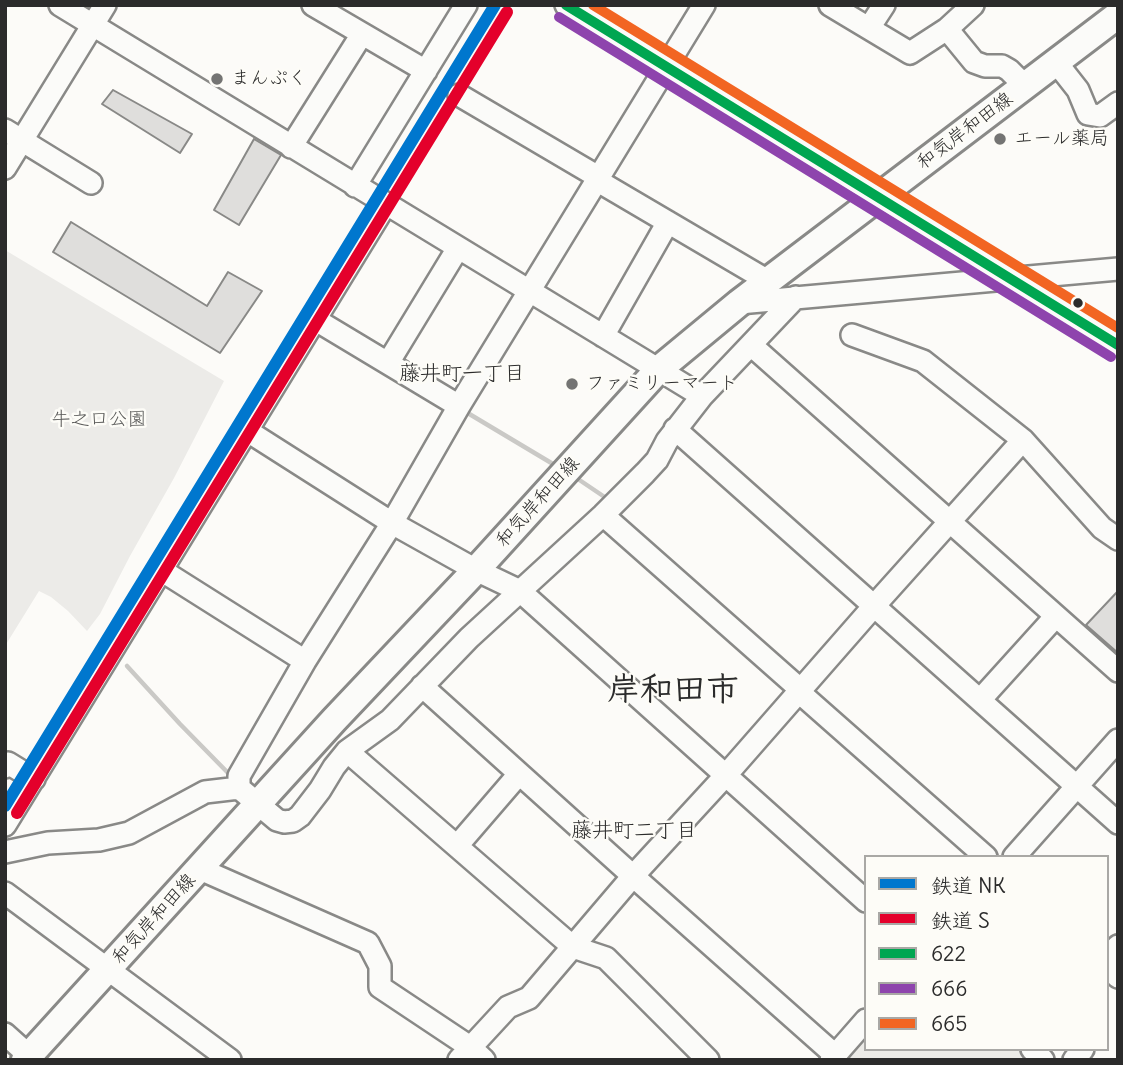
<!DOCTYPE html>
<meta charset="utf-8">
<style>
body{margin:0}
#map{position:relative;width:1123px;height:1065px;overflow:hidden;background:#fcfbf8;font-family:Delius,"Klee One",sans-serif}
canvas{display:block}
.frame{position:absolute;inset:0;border:7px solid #2b2b2b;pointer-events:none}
.legend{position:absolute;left:864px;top:855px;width:245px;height:196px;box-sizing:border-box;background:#fdfcf7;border:2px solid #a9a8a5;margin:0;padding:9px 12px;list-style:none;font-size:21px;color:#2b2b2b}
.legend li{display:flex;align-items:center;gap:14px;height:35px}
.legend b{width:35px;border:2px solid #a9a8a5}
</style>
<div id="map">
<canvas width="1123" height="1065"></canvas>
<div class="frame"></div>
<ul class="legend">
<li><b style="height:9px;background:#0077ce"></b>鉄道 NK</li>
<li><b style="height:9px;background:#e4002b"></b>鉄道 S</li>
<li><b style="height:9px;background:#00a651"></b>622</li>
<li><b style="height:9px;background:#8e44ad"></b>666</li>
<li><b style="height:9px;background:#f26522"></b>665</li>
</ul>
</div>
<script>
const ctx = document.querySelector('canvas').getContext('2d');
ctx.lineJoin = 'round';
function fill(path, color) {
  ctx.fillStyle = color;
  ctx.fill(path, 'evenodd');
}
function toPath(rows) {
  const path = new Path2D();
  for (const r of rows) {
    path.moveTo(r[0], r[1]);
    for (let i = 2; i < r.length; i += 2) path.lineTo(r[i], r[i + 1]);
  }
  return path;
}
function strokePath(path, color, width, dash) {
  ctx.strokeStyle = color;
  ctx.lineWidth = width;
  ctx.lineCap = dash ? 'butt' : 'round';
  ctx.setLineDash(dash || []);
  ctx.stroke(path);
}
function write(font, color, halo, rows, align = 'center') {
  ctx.font = font + ' Delius,"Klee One",sans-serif';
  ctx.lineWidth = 5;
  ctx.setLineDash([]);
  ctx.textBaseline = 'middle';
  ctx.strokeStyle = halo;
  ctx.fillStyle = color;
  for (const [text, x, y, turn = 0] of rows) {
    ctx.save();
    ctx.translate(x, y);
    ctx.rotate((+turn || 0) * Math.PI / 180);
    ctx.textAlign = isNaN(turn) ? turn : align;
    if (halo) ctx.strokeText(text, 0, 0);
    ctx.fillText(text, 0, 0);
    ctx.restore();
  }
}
const built = toPath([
 [866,1036,866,1049,1020,1049,1032,1060,843,1060]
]);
const green = toPath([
 [5,250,224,381,174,478,130,556,100,614,87,631,68,611,51,597,39,591,5,646]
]);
const stream = toPath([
 [466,412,558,467],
 [575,477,609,500],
 [127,666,180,724,232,777],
 [284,811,294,811]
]);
const building = toPath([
 [113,90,192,134,180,153,102,104,113,90],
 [254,139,281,155,239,225,214,210,254,139],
 [71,222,207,306,228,272,262,291,220,353,53,252,71,222],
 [1118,591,1118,653,1086,625,1118,591]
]);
const minor = toPath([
 [60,5,702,396],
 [313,5,426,71],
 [566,5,880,197,1118,345],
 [830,5,910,53,947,29,973,5],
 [869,28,884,5],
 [947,29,974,62,985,66,1002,66,1009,70,1025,86],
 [1056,62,1078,90,1088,114,1100,116,1118,103],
 [459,95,600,178],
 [5,130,91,183],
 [291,147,362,34],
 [5,168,105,5],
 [598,181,768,281],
 [355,186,466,5],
 [739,303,1118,269],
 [316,320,459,406],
 [852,335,923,361,1023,440,1102,528,1118,539],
 [603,336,668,222],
 [751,345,1118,671],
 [388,363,458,248],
 [675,429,1118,823],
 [246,430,392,523,476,570,520,591,866,901],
 [603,515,801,690],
 [161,570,305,661],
 [422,686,633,876,835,1055],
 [799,692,986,857],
 [980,700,1056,616],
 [347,751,573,947,606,958,708,1060],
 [5,767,8,763,34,779],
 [239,788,239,776,305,661,392,523,459,406,704,5],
 [5,825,386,204],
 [457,846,519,774],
 [5,852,48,843,99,840,129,833,205,792,239,788,277,820,284,822,293,821,300,816,320,790,334,767,347,751,390,720,469,638,603,515,645,473,657,460,667,441,702,396,796,297],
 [1014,857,1118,740],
 [200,869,368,943,380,966,380,987,470,1047,484,1060],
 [5,893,230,1060],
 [1107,958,1118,946],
 [1107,967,1118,977],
 [5,1034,34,1060],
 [1032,1049,1043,1060],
 [459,1060,508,1007,529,998,633,876,726,775,874,606,1023,440],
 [831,1060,866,1020],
 [1074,1060,1083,1049]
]);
const major = toPath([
 [25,1060,334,720,476,570,658,370,739,303,1118,15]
]);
const bus1 = toPath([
 [566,5,1118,345]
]);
const bus2 = toPath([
 [559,17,1111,357]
]);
const bus3 = toPath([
 [593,5,1118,328]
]);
const rail1 = toPath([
 [5,806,495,5]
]);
const rail2 = toPath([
 [17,813,507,12]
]);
const markers = [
 [217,79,7,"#747473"],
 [1000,139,7,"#747473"],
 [1078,303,6,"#2b2b2b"],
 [572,384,7,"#747473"]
];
const poiNames = [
 ["まんぷく",231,79],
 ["エール薬局",1014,139],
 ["ファミリーマート",586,384]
];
const streetNames = [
 ["和気岸和田線",965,131,-37],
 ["和気岸和田線",538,502,-48],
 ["和気岸和田線",154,919,-48]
];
const parkNames = [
 ["牛之口公園",99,420]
];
const neighbourhoodNames = [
 ["藤井町一丁目",462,374],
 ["藤井町二丁目",634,831]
];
const townNames = [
 ["岸和田市",673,691]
];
fill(built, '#ecebe7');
fill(green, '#ecebe8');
strokePath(stream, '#cac9c6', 4.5);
fill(building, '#dfdedc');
strokePath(building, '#898987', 2);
strokePath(minor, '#898987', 26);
strokePath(major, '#898987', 32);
strokePath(minor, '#fbfbf9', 21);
strokePath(major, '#fbfbf9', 26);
strokePath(bus1, '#00a651', 10);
strokePath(bus2, '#8e44ad', 10);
strokePath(bus3, '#f26522', 10);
strokePath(rail1, '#0077ce', 12);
strokePath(rail2, '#e4002b', 12);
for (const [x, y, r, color] of markers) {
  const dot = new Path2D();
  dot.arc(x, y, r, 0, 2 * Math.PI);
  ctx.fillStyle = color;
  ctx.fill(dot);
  strokePath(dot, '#fdfcf7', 2.5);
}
write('19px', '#2b2b2b', '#fdfcf7', poiNames, 'left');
write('19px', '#2b2b2b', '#fdfcf7', streetNames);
write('19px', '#585857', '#fdfcf7', parkNames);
write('21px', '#2b2b2b', '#fdfcf7', neighbourhoodNames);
write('bold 33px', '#2b2b2b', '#fdfcf7', townNames);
</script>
